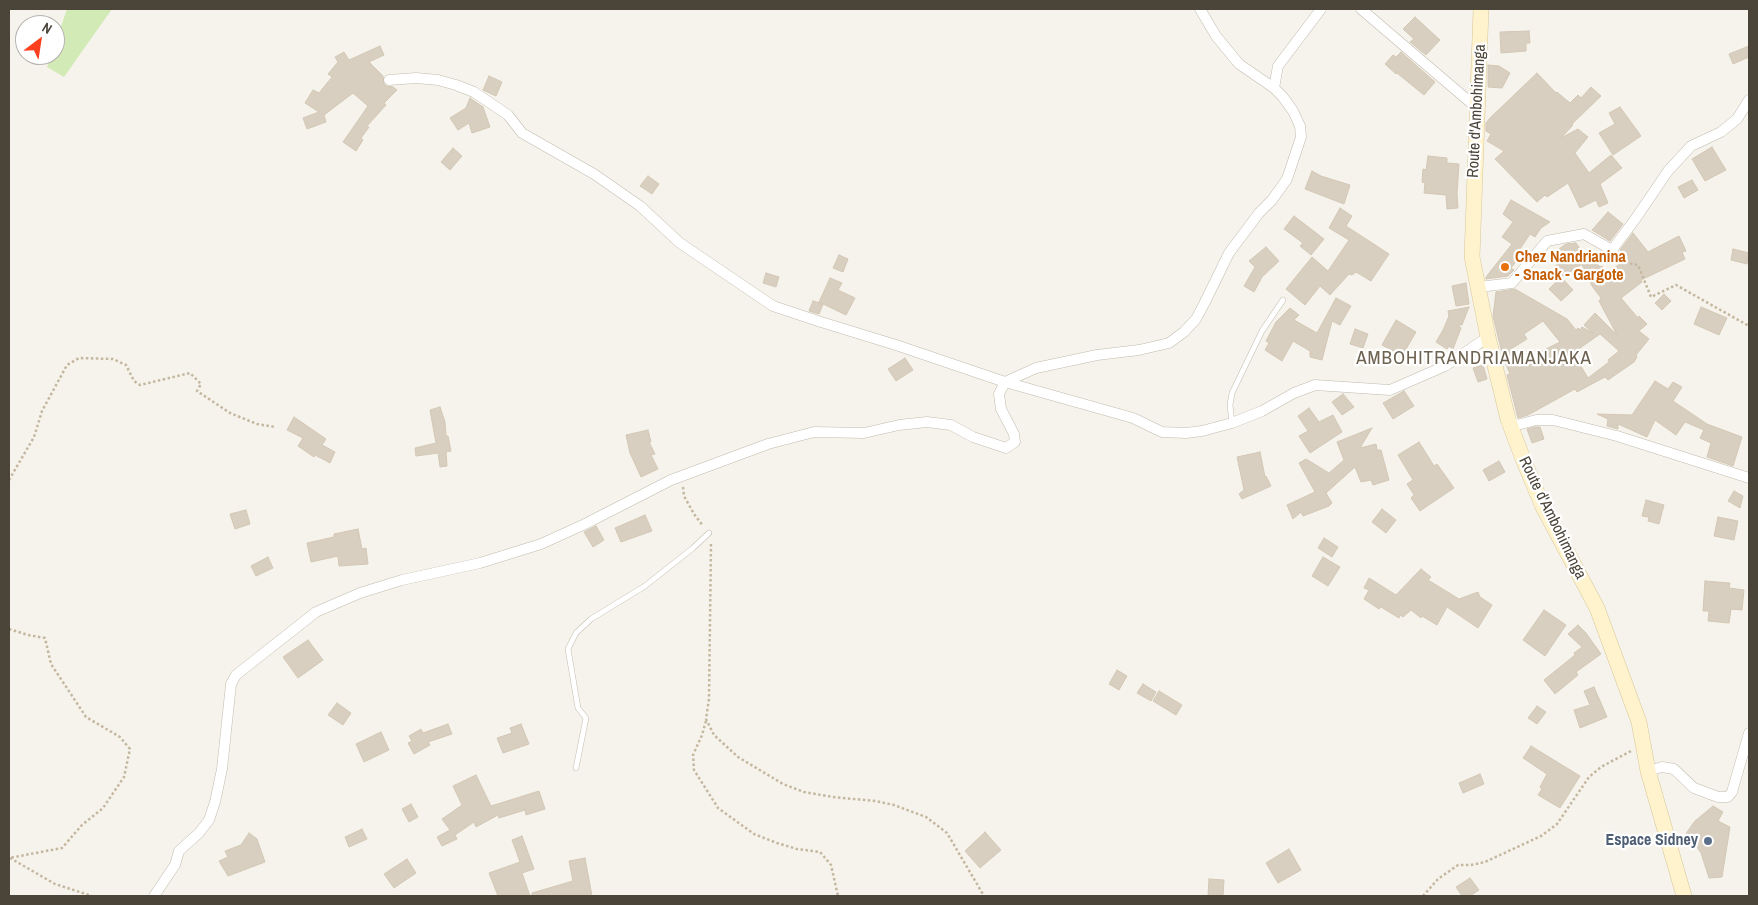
<!DOCTYPE html>
<style>
body{margin:0}
#map{position:relative;width:1758px;height:905px;overflow:hidden;background:#f6f3ec;font-family:"Archivo Narrow",sans-serif}
canvas{display:block}
.frame{position:absolute;inset:0;border:10px solid #4b4439;pointer-events:none}
.north{position:absolute;left:15px;top:15px;width:50px;height:50px;box-sizing:border-box;background:#fff;border:1px solid #b7b4b0;border-radius:50%;rotate:31deg;font-size:14px;font-weight:700;line-height:20px;text-align:center;color:#4b4439}
.north::after{content:'';display:block;margin:auto;width:18px;height:22px;background:#fc3f1d;clip-path:polygon(50% 0,100% 100%,50% 72%,0 100%)}
</style>
<div id="map">
<canvas width="1758" height="905"></canvas>
<div class="frame"></div>
<div class="north">N</div>
</div>
<script>
const ctx = document.querySelector('canvas').getContext('2d');
ctx.lineJoin = 'round';
function fill(path, color) {
  ctx.fillStyle = color;
  ctx.fill(path, 'evenodd');
}
function toPath(rows) {
  const path = new Path2D();
  for (const r of rows) {
    path.moveTo(r[0], r[1]);
    for (let i = 2; i < r.length; i += 2) path.lineTo(r[i], r[i + 1]);
  }
  return path;
}
function strokePath(path, color, width, dash) {
  ctx.strokeStyle = color;
  ctx.lineWidth = width;
  ctx.lineCap = dash ? 'butt' : 'round';
  ctx.setLineDash(dash || []);
  ctx.stroke(path);
}
function write(font, color, halo, rows, align = 'center') {
  ctx.font = font + ' "Archivo Narrow",sans-serif';
  ctx.lineWidth = 4.5;
  ctx.setLineDash([]);
  ctx.textBaseline = 'middle';
  ctx.strokeStyle = halo;
  ctx.fillStyle = color;
  for (const [text, x, y, turn = 0] of rows) {
    ctx.save();
    ctx.translate(x, y);
    ctx.rotate((+turn || 0) * Math.PI / 180);
    ctx.textAlign = isNaN(turn) ? turn : align;
    if (halo) ctx.strokeText(text, 0, 0);
    ctx.fillText(text, 0, 0);
    ctx.restore();
  }
}
const green = toPath([
 [67,9,112,9,64,77,47,67,51,55,55,55,55,44]
]);
const building = toPath([
 [1415,17,1440,40,1426,55,1410,42,1414,39,1403,29,1415,17],
 [1529,31,1530,43,1526,43,1526,51,1501,53,1500,32,1529,31],
 [380,46,384,55,369,62,383,76,384,84,386,86,393,87,397,90,384,103,386,105,367,126,369,127,361,138,363,140,356,151,343,142,368,106,353,93,324,115,326,122,307,129,303,118,319,112,305,103,313,90,319,93,332,77,328,74,338,62,335,57,344,52,349,60,380,46],
 [1749,46,1749,57,1733,64,1729,54,1749,46],
 [1401,52,1435,82,1424,95,1397,73,1396,74,1385,64,1393,55,1396,57,1401,52],
 [1488,65,1499,66,1510,73,1502,88,1488,87,1488,65],
 [1537,73,1556,93,1557,92,1570,103,1578,95,1581,98,1591,87,1601,96,1572,124,1573,125,1561,138,1578,129,1588,137,1575,153,1589,173,1611,155,1622,168,1600,184,1608,203,1599,207,1596,200,1580,208,1568,183,1547,197,1545,195,1537,202,1495,159,1504,151,1487,141,1491,134,1486,131,1486,123,1490,118,1537,73],
 [489,76,502,82,496,96,483,90,489,76],
 [470,98,483,107,490,127,472,133,469,123,458,130,450,118,466,108,470,98],
 [1620,107,1641,136,1613,155,1599,133,1615,124,1609,113,1620,107],
 [1712,147,1726,170,1705,181,1692,159,1712,147],
 [453,148,462,156,450,170,441,162,453,148],
 [1428,156,1447,158,1447,163,1459,164,1457,194,1458,208,1447,209,1446,195,1424,193,1425,183,1422,182,1423,169,1426,170,1428,156],
 [1312,171,1321,176,1350,185,1344,204,1305,189,1312,171],
 [648,176,659,184,652,194,640,186,648,176],
 [1692,180,1698,190,1684,198,1678,187,1692,180],
 [1511,200,1550,222,1541,228,1535,237,1530,234,1514,258,1517,260,1511,268,1514,270,1508,276,1486,279,1486,277,1512,244,1502,237,1513,222,1503,214,1511,200],
 [1340,208,1352,216,1346,226,1389,254,1371,281,1356,272,1352,275,1349,274,1330,295,1320,286,1305,305,1286,289,1312,257,1328,271,1349,240,1329,228,1340,208],
 [1608,212,1623,224,1610,241,1592,230,1608,212],
 [1294,216,1324,239,1311,255,1300,246,1303,243,1284,229,1294,216],
 [1633,233,1648,252,1679,236,1686,251,1682,252,1685,259,1641,280,1642,282,1621,298,1638,318,1639,316,1647,324,1639,331,1649,339,1636,355,1637,357,1634,362,1608,380,1605,377,1577,392,1575,389,1528,415,1518,418,1507,375,1510,374,1503,357,1493,316,1496,292,1515,289,1567,319,1576,330,1578,328,1580,330,1582,327,1593,333,1584,325,1595,313,1617,335,1599,301,1601,298,1592,286,1582,265,1593,259,1600,267,1602,266,1606,274,1629,257,1620,250,1633,233],
 [1543,321,1560,342,1542,351,1543,354,1519,368,1511,349,1527,339,1524,334,1543,321],
 [1600,334,1619,351,1608,360,1609,362,1588,378,1573,353,1600,334],
 [1576,243,1588,260,1563,277,1555,266,1566,258,1559,249,1566,244,1576,243],
 [1266,247,1279,261,1262,277,1254,292,1244,286,1255,267,1249,261,1266,247],
 [1733,249,1749,253,1747,264,1731,260,1733,249],
 [839,255,848,259,843,272,833,268,839,255],
 [766,273,779,277,776,287,763,283,766,273],
 [1561,277,1573,290,1561,301,1549,289,1561,277],
 [830,278,842,283,838,290,855,298,846,315,819,302,830,278],
 [1466,283,1469,304,1456,306,1452,286,1466,283],
 [1664,294,1671,301,1662,310,1655,303,1664,294],
 [1336,298,1351,306,1340,325,1332,321,1322,360,1310,357,1310,351,1293,341,1282,361,1265,350,1269,343,1266,341,1276,322,1290,308,1299,315,1294,320,1317,333,1336,298],
 [813,301,823,304,819,314,809,311,813,301],
 [1469,307,1462,325,1458,325,1461,328,1453,349,1449,346,1447,349,1436,342,1443,330,1449,316,1448,311,1469,307],
 [1701,307,1727,318,1719,335,1694,324,1701,307],
 [1396,320,1416,332,1402,356,1382,345,1396,320],
 [1355,329,1368,334,1363,348,1350,344,1355,329],
 [905,358,913,370,896,381,888,369,905,358],
 [1483,365,1487,379,1478,382,1473,368,1483,365],
 [1655,381,1668,389,1673,382,1682,387,1673,401,1707,424,1742,437,1733,466,1707,457,1711,443,1700,438,1704,430,1685,422,1676,435,1655,420,1647,437,1618,424,1618,429,1607,426,1608,419,1597,414,1632,415,1655,381],
 [1404,391,1414,406,1393,419,1383,403,1404,391],
 [1343,394,1354,407,1342,415,1332,402,1343,394],
 [440,407,445,422,446,436,448,436,451,451,446,452,447,466,440,467,438,453,416,456,415,448,436,443,430,410,440,407],
 [1309,408,1319,422,1333,415,1342,432,1310,453,1299,436,1308,431,1298,416,1309,408],
 [294,417,326,439,322,445,335,452,330,463,315,455,314,457,298,446,303,438,287,430,294,417],
 [1535,427,1540,427,1544,439,1532,443,1527,429,1535,427],
 [1372,428,1360,448,1376,444,1377,450,1381,450,1389,480,1373,485,1371,480,1361,482,1355,467,1326,493,1332,503,1329,506,1303,516,1301,512,1293,519,1287,505,1315,492,1299,463,1306,459,1329,473,1344,460,1337,442,1372,428],
 [648,430,651,442,649,442,655,454,651,455,658,469,641,477,630,453,626,435,648,430],
 [1419,442,1434,466,1437,464,1454,488,1420,511,1411,498,1414,495,1407,484,1413,480,1398,455,1419,442],
 [1260,452,1265,477,1266,476,1271,486,1242,499,1239,494,1244,490,1237,457,1260,452],
 [1499,461,1505,472,1489,481,1483,470,1499,461],
 [1734,491,1743,496,1740,508,1728,501,1734,491],
 [1646,500,1664,505,1659,524,1648,521,1649,517,1642,516,1646,500],
 [1382,509,1396,520,1386,533,1372,522,1382,509],
 [246,510,250,524,235,529,230,514,246,510],
 [645,515,652,531,621,542,615,528,645,515],
 [1718,517,1738,521,1734,540,1714,536,1718,517],
 [596,526,604,540,593,547,584,532,596,526],
 [358,529,362,549,366,548,368,564,339,566,338,556,311,562,307,543,334,537,334,534,358,529],
 [1324,538,1338,547,1332,557,1318,548,1324,538],
 [268,557,273,568,256,576,251,566,268,557],
 [1323,557,1340,567,1328,586,1312,576,1323,557],
 [1421,569,1431,577,1428,580,1459,599,1478,592,1480,597,1492,605,1478,628,1447,607,1437,625,1422,616,1421,618,1411,610,1403,617,1400,615,1399,618,1381,607,1379,609,1364,599,1369,590,1364,588,1369,578,1396,595,1421,569],
 [1705,581,1730,583,1729,588,1744,590,1742,610,1731,609,1729,623,1708,621,1709,611,1703,611,1705,581],
 [1544,610,1566,625,1545,656,1523,640,1544,610],
 [1578,625,1586,633,1601,654,1576,672,1578,675,1555,694,1544,680,1575,655,1574,653,1582,647,1568,634,1578,625],
 [308,640,323,660,298,678,283,657,308,640],
 [1117,670,1127,676,1119,690,1109,684,1117,670],
 [1143,684,1156,692,1151,701,1137,693,1143,684],
 [1594,687,1607,717,1580,728,1574,710,1590,705,1584,691,1594,687],
 [1159,691,1182,705,1176,715,1153,701,1159,691],
 [337,703,351,713,343,725,328,715,337,703],
 [1537,706,1546,712,1537,724,1528,718,1537,706],
 [448,724,452,734,428,742,430,745,414,754,408,743,412,741,409,736,421,729,423,733,448,724],
 [521,724,529,744,503,753,497,738,512,733,510,728,521,724],
 [381,732,389,750,364,762,356,744,381,732],
 [1531,746,1580,776,1560,808,1538,795,1542,789,1540,787,1547,774,1523,758,1531,746],
 [1480,774,1484,784,1463,793,1459,783,1480,774],
 [476,775,491,806,539,791,545,809,526,815,525,810,499,818,498,815,476,827,474,822,455,835,457,839,442,846,437,837,450,830,442,819,462,805,453,786,476,775],
 [411,804,418,817,409,822,402,809,411,804],
 [1713,806,1723,812,1718,821,1730,827,1722,877,1709,878,1701,853,1697,847,1690,844,1686,838,1687,832,1695,821,1713,806],
 [362,829,367,839,349,847,345,837,362,829],
 [985,832,1001,850,980,868,965,851,985,832],
 [249,833,257,839,265,862,228,876,219,861,228,857,225,851,241,845,249,833],
 [522,836,534,869,522,873,530,896,498,896,489,873,520,862,512,840,522,836],
 [1289,849,1301,870,1278,883,1266,863,1289,849],
 [585,858,592,896,532,896,532,893,573,881,569,861,585,858],
 [407,859,416,873,394,888,384,874,407,859],
 [1470,878,1479,890,1470,896,1462,896,1456,887,1470,878],
 [1209,879,1224,880,1223,896,1208,896,1209,879]
]);
const path = toPath([
 [1616,259,1618,261,1638,265,1651,297,1676,285,1749,326],
 [9,480,34,437,42,411,67,365,79,358,113,359,126,365,134,381,140,385,190,373,201,384,197,391,230,413,257,424,275,427],
 [683,487,684,496,694,514,703,526],
 [711,544,709,699,706,719,714,735,738,757,783,784,804,792,833,797,875,801,894,805,926,817,947,833,984,896],
 [9,629,28,635,45,638,51,664,86,717,120,737,130,749,124,777,103,808,82,825,62,848,9,858],
 [706,721,702,735,693,755,694,770,718,808,754,834,777,843,797,849,820,852,831,865,838,896],
 [10,858,55,884,92,896],
 [1423,896,1438,879,1458,865,1471,865,1485,862,1541,836,1557,824,1589,777,1601,767,1631,751]
]);
const lane = toPath([
 [1232,423,1230,405,1232,393,1262,331,1283,300],
 [576,768,586,718,578,708,568,649,576,633,591,619,645,586,693,548,709,533]
]);
const street = toPath([
 [1361,9,1477,108],
 [389,80,416,78,438,80,456,85,474,92,508,115,522,133,594,174,640,206,680,243,773,306,821,322,896,345,1005,382,1133,418,1162,432,1186,433,1202,431,1232,423,1262,411,1294,393,1315,385,1390,390,1445,366,1488,337],
 [1274,88,1278,66,1321,9],
 [1479,287,1512,283,1547,241,1584,234,1612,250,1636,218,1668,171,1691,146,1721,132,1737,119,1749,100],
 [1508,419,1517,425,1536,420,1553,420,1617,436,1749,478],
 [1648,771,1662,767,1674,769,1694,788,1718,797,1728,797,1732,792,1749,733],
 [154,896,175,865,179,851,199,833,209,820,215,802,222,769,231,684,236,675,316,612,360,593,402,580,480,563,541,544,585,524,671,480,768,444,814,432,864,433,899,425,927,422,951,425,973,437,1006,448,1015,442,1014,434,1001,409,999,394,1005,382,1036,368,1097,355,1139,350,1169,343,1184,332,1196,319,1204,304,1229,253,1259,213,1272,200,1287,179,1301,137,1300,126,1293,111,1283,97,1274,88,1239,64,1216,36,1200,9]
]);
const secondary = toPath([
 [1481,9,1472,257,1488,337,1508,419,1523,459,1543,507,1597,608,1639,722,1648,771,1684,896]
]);
const markers = [
 [1505,267,5,"#e8710a"],
 [1708,841,5,"#5c6f8a"]
];
const streetNames = [
 ["Route d'Ambohimanga",1477,111,-87],
 ["Route d'Ambohimanga",1552,518,64]
];
const foodNames = [
 ["Chez Nandrianina",1515,258],
 ["- Snack - Gargote",1515,276]
];
const serviceNames = [
 ["Espace Sidney",1698,841]
];
const quarterNames = [
 ["AMBOHITRANDRIAMANJAKA",1474,359]
];
fill(green, '#d2eab5');
fill(building, '#d8cfc1');
strokePath(building, '#d3c7b4', 1);
strokePath(lane, '#c2bbae', 6);
strokePath(street, '#c2bbae', 11);
strokePath(secondary, '#d6c79b', 16);
strokePath(path, '#c4b79f', 2.5, [2.5, 2.5]);
strokePath(lane, '#fff', 5);
strokePath(street, '#fff', 10);
strokePath(secondary, '#fff3cd', 15);
for (const [x, y, r, color] of markers) {
  const dot = new Path2D();
  dot.arc(x, y, r, 0, 2 * Math.PI);
  ctx.fillStyle = color;
  ctx.fill(dot);
  strokePath(dot, '#fff', 2);
}
write('16px', '#4b4439', '#fff', streetNames);
write('bold 16px', '#c56008', '#fff', foodNames, 'left');
write('bold 16px', '#4e5e75', '#fff', serviceNames, 'right');
ctx.letterSpacing = '1px';
write('19px', '#6e6250', '#fff', quarterNames);
ctx.letterSpacing = '0px';
</script>
